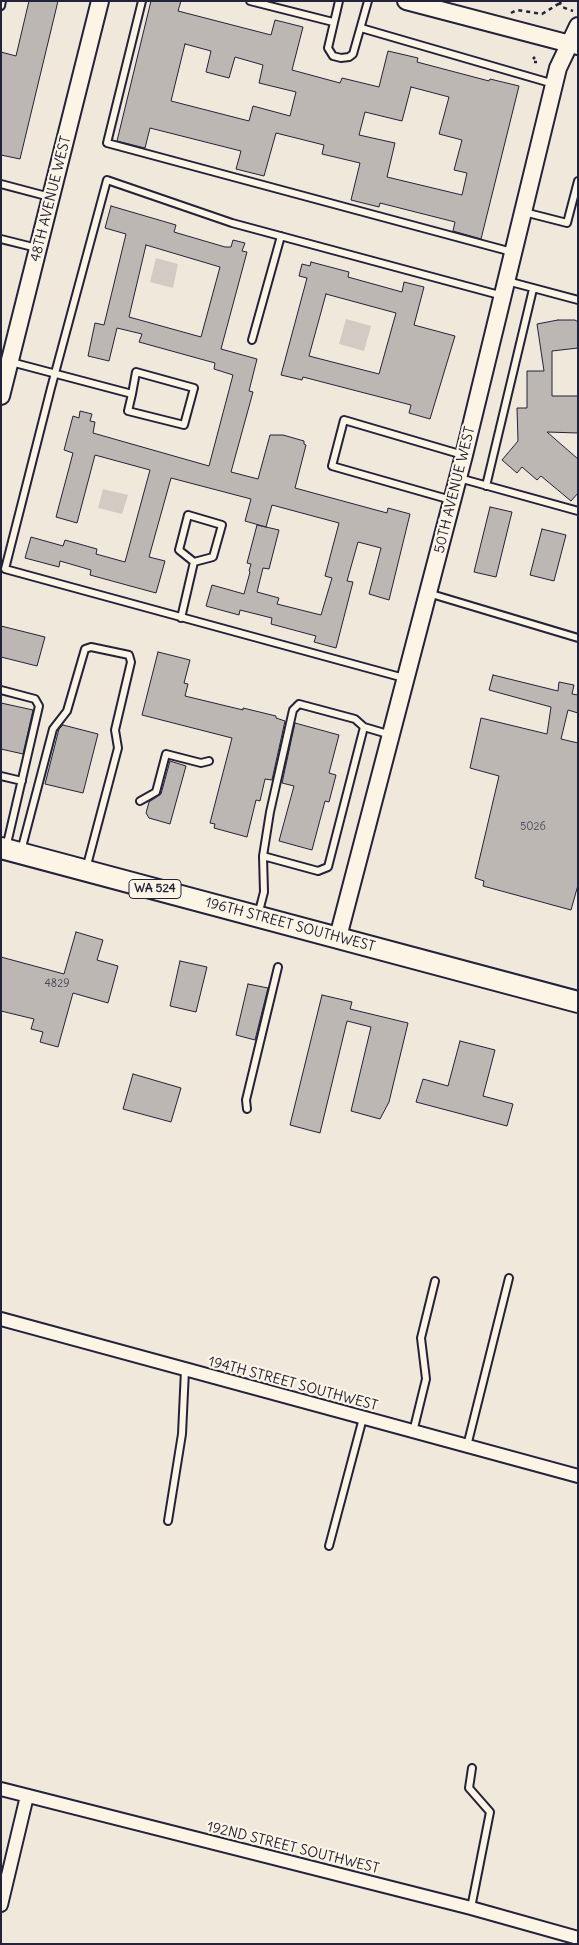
<!DOCTYPE html>
<style>
body{margin:0}
#map{position:relative;width:579px;height:1945px;overflow:hidden;background:#efe8db;font-family:Delius,sans-serif}
canvas{display:block}
.frame{position:absolute;inset:0;border:2px solid #22223b;pointer-events:none}
</style>
<div id="map">
<canvas width="579" height="1945"></canvas>
<div class="frame"></div>
</div>
<script>
const ctx = document.querySelector('canvas').getContext('2d');
ctx.lineJoin = 'round';
function fill(path, color) {
  ctx.fillStyle = color;
  ctx.fill(path, 'evenodd');
}
function toPath(rows) {
  const path = new Path2D();
  for (const r of rows) {
    path.moveTo(r[0], r[1]);
    for (let i = 2; i < r.length; i += 2) path.lineTo(r[i], r[i + 1]);
  }
  return path;
}
function strokePath(path, color, width, dash) {
  ctx.strokeStyle = color;
  ctx.lineWidth = width;
  ctx.lineCap = dash ? 'butt' : 'round';
  ctx.setLineDash(dash || []);
  ctx.stroke(path);
}
function write(font, color, halo, rows, align = 'center') {
  ctx.font = font + ' Delius,sans-serif';
  ctx.lineWidth = 4.5;
  ctx.setLineDash([]);
  ctx.textBaseline = 'middle';
  ctx.strokeStyle = halo;
  ctx.fillStyle = color;
  for (const [text, x, y, turn = 0] of rows) {
    ctx.save();
    ctx.translate(x, y);
    ctx.rotate((+turn || 0) * Math.PI / 180);
    ctx.textAlign = isNaN(turn) ? turn : align;
    if (halo) ctx.strokeText(text, 0, 0);
    ctx.fillText(text, 0, 0);
    ctx.restore();
  }
}
const green = toPath([
 [156,258,178,264,173,288,150,282],
 [346,319,371,326,364,351,339,344],
 [103,489,128,495,122,514,98,508]
]);
const building = toPath([
 [29,1,58,1,20,159,1,155,1,52,16,56,29,1],
 [151,1,181,1,178,11,271,35,275,20,303,27,292,70,340,83,342,78,379,87,388,51,418,58,417,62,489,81,490,79,519,86,481,239,453,231,455,222,380,203,379,207,351,200,360,163,322,154,324,145,276,133,264,176,236,169,241,151,150,128,145,148,117,141,151,1],
 [185,44,211,51,206,72,229,78,235,57,263,65,259,83,296,92,290,116,253,106,249,121,171,101,185,44],
 [411,87,449,97,439,134,462,140,454,170,467,173,462,195,387,177,395,143,359,135,365,112,402,121,411,87],
 [111,206,176,225,174,232,225,247,231,247,233,240,245,243,242,251,247,252,221,349,257,359,249,391,253,392,231,472,258,479,270,435,283,435,304,441,304,444,306,445,295,488,387,513,388,508,410,514,389,600,369,594,381,548,358,542,347,581,353,582,336,648,314,642,316,636,271,624,272,618,240,610,239,615,206,606,212,585,244,594,250,572,249,571,251,564,247,563,257,525,279,530,269,569,263,568,257,592,279,598,277,604,321,615,332,578,325,576,339,523,272,505,266,527,245,521,251,499,171,478,149,557,165,561,156,593,90,575,91,570,60,561,59,567,25,558,31,537,63,546,65,540,97,549,96,554,125,562,150,470,95,455,77,523,56,517,73,453,64,450,73,416,79,418,80,411,92,414,90,421,95,422,93,433,209,466,233,375,214,369,215,363,139,342,142,334,117,328,109,361,88,356,95,323,104,325,126,234,105,228,111,206],
 [146,245,220,267,201,337,129,317,146,245],
 [311,262,349,272,348,277,402,292,404,282,424,287,414,325,455,336,430,419,409,413,411,405,303,377,302,380,281,375,307,278,299,276,302,264,310,266,311,262],
 [326,294,396,313,379,374,309,356,326,294],
 [558,320,575,320,578,322,578,348,552,351,552,396,578,396,578,433,547,432,578,459,578,493,571,501,541,476,537,480,522,467,517,473,502,460,518,441,517,408,527,408,527,371,544,371,537,324,558,320],
 [490,507,512,512,496,577,474,572,490,507],
 [542,529,566,535,554,581,530,575,542,529],
 [1,626,45,637,37,666,1,657,1,626],
 [158,652,190,660,184,683,188,684,185,696,243,710,243,708,276,716,276,718,285,721,272,780,265,779,260,801,256,800,247,837,214,828,215,824,210,823,232,738,142,715,158,652],
 [493,675,558,691,559,682,574,685,572,694,578,695,578,713,568,710,561,739,578,743,578,885,571,910,483,886,484,881,475,878,499,776,470,768,481,718,547,734,551,707,489,690,493,675],
 [1,703,33,710,23,754,1,749,1,703],
 [295,723,339,735,329,773,336,775,329,802,325,801,312,850,279,841,294,786,282,783,295,723],
 [63,725,98,734,83,793,45,784,59,729,63,725],
 [170,761,186,766,170,824,149,818,146,813,149,802,161,794,170,761],
 [76,932,103,940,97,960,118,966,108,1003,73,993,58,1047,40,1042,43,1032,31,1029,34,1019,1,1011,1,957,64,974,76,932],
 [180,961,207,967,196,1012,170,1006,180,961],
 [248,984,268,988,255,1040,236,1035,248,984],
 [322,995,352,1002,350,1009,408,1023,389,1102,380,1119,351,1111,371,1027,347,1021,320,1133,290,1125,322,995],
 [460,1041,495,1050,483,1096,513,1104,507,1126,416,1102,423,1079,448,1086,460,1041],
 [133,1074,181,1088,171,1122,123,1109,133,1074]
]);
const path = toPath([
 [561,1,560,3,562,7,573,11],
 [511,13,517,10,542,14,560,3],
 [533,59,535,57],
 [534,62,537,62]
]);
const service = toPath([
 [142,1,107,143,512,252],
 [250,1,333,22],
 [339,1,328,48,333,56,341,58,349,57,353,54,368,1],
 [1,6,2,1],
 [361,28,554,84],
 [1,184,50,197],
 [524,212,567,223,578,181],
 [1,239,37,248],
 [507,281,578,300],
 [252,340,281,236],
 [11,362,132,394,128,411,184,425,194,388,136,372,132,394],
 [459,478,578,511],
 [486,486,533,289],
 [451,500,332,466,344,420,463,455],
 [428,593,578,638],
 [181,618,194,562,179,550,188,515,222,525,213,557,194,562],
 [404,678,5,569,51,388,107,180,232,223,503,296],
 [1,690,35,699,39,706,6,848],
 [1,776,22,781],
 [140,801,156,792,166,754,201,763,209,761],
 [21,851,53,729,67,711,85,649,91,647,129,655,131,662,115,730,118,748,86,869],
 [263,856,318,871,328,867,364,727],
 [258,915,264,892,263,856,270,812,293,710,299,704,355,719,364,727,391,735],
 [247,1109,246,1100,278,967],
 [413,1432,426,1379,421,1338,435,1281],
 [467,1446,509,1278],
 [168,1521,182,1434,185,1370],
 [329,1546,363,1418],
 [471,1908,490,1812,469,1788,472,1768]
]);
const minor = toPath([
 [1,1319,578,1476],
 [1,1789,471,1908,578,1938],
 [1,1905,27,1796]
]);
const tertiary = toPath([
 [406,1,578,46],
 [1,396,100,1],
 [338,937,464,455,558,68,578,26]
]);
const primary = toPath([
 [1,848,578,1002]
]);
const numberNames = [
 ["5026",533,827],
 ["4829",57,984]
];
const shields = [
 [155,889,52]
];
const shieldNames = [
 ["WA 524",155,889]
];
const streetNames = [
 ["48TH AVENUE WEST",51,199,-76],
 ["50TH AVENUE WEST",455,490,-76],
 ["196TH STREET SOUTHWEST",290,925,15],
 ["194TH STREET SOUTHWEST",293,1384,15],
 ["192ND STREET SOUTHWEST",293,1848,14]
];
fill(green, '#d1cbc3');
fill(building, '#bcb7b3');
strokePath(building, '#22223b', 1);
strokePath(service, '#22223b', 10);
strokePath(minor, '#22223b', 16);
strokePath(tertiary, '#22223b', 20);
strokePath(primary, '#22223b', 24);
strokePath(path, '#22223b', 2.5, [4, 4]);
strokePath(service, '#fcf5e5', 6);
strokePath(minor, '#fcf5e5', 12);
strokePath(tertiary, '#fcf5e5', 16);
strokePath(primary, '#fcf5e5', 20);
write('11px', '#484759', null, numberNames);
for (const [x, y, w] of shields) {
  const box = new Path2D();
  box.roundRect(x - w / 2, y - 9.5, w, 19, 4);
  ctx.fillStyle = '#fcf5e5';
  ctx.fill(box);
  strokePath(box, '#22223b', 1);
}
write('bold 12px', '#22223b', null, shieldNames);
write('14px', '#22223b', '#fcf5e5', streetNames);
</script>
